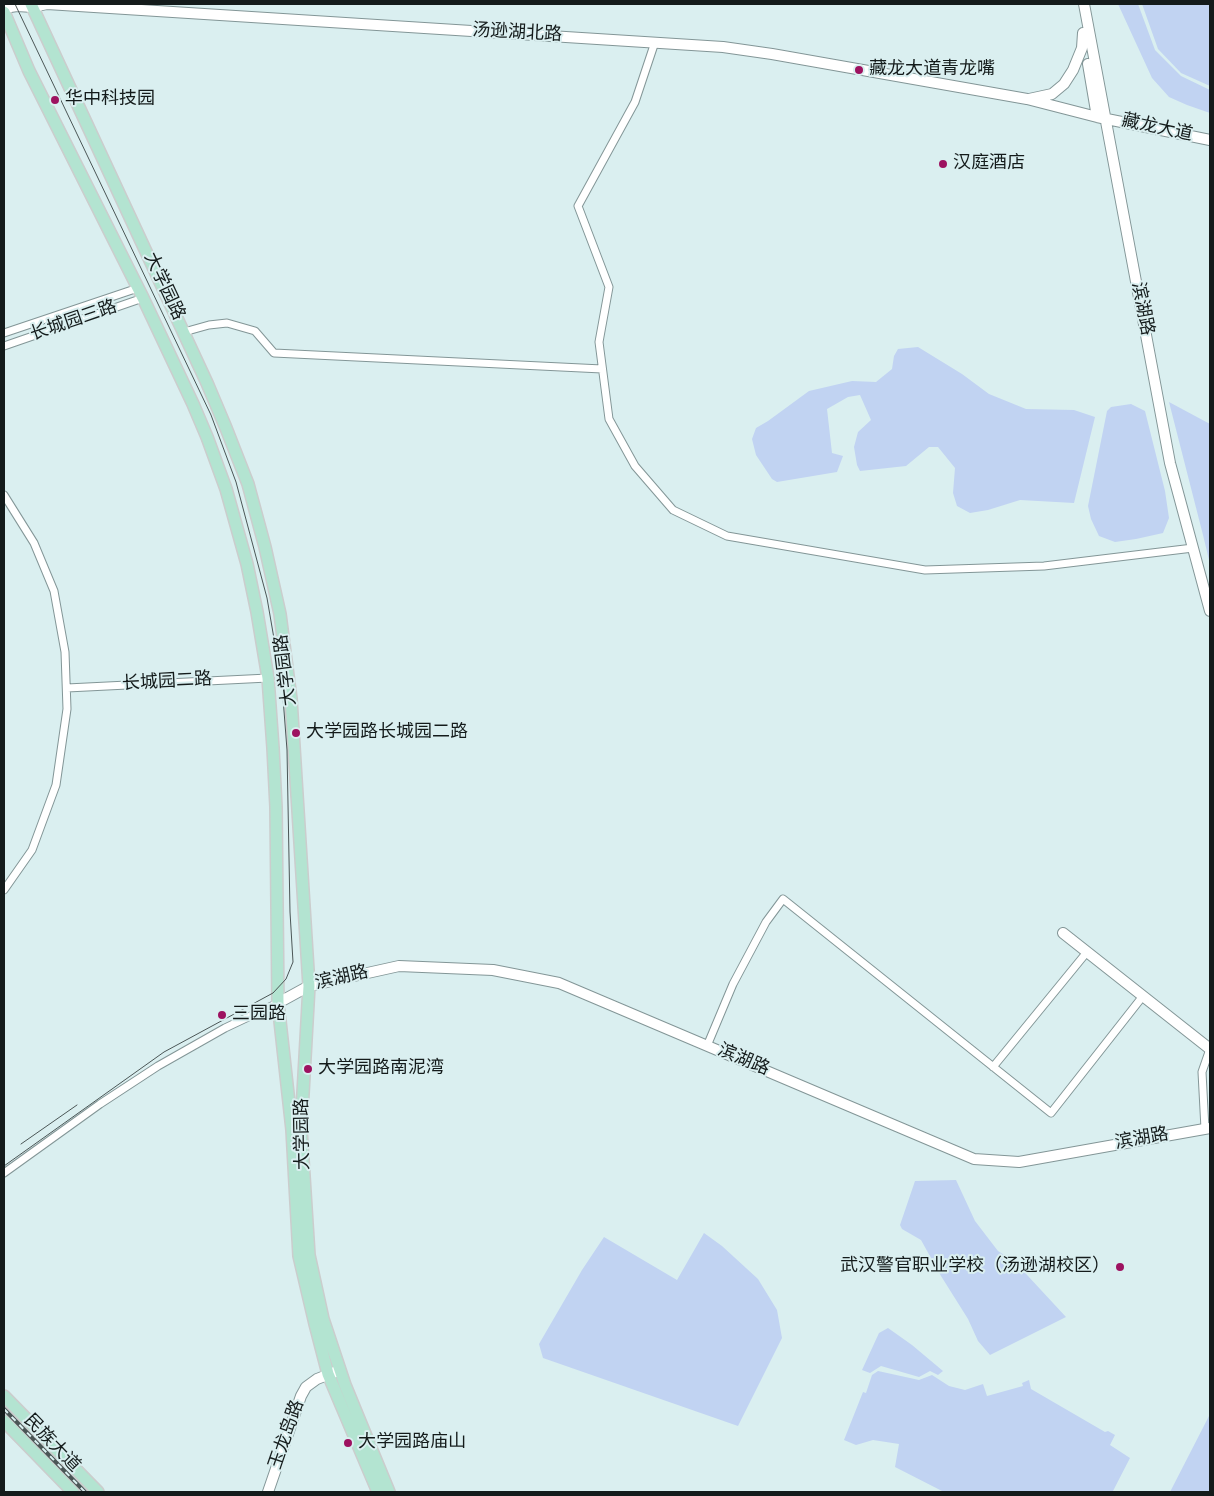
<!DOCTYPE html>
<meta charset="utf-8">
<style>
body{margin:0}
#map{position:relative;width:1214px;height:1496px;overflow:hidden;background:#daeff0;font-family:Spectral,serif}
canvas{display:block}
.frame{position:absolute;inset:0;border:5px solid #141b1b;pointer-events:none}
</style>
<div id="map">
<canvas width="1214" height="1496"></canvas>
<div class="frame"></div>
</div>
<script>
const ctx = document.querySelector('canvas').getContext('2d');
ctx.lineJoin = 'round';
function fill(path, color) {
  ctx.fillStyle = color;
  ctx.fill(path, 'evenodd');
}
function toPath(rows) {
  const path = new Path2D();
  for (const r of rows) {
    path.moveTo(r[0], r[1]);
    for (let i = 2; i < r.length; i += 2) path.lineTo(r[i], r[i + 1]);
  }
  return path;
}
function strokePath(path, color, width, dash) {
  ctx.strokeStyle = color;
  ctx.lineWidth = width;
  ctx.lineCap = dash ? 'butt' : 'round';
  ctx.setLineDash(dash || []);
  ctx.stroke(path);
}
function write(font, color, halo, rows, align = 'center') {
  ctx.font = font + ' Spectral,"Noto Sans SC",serif';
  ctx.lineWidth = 4;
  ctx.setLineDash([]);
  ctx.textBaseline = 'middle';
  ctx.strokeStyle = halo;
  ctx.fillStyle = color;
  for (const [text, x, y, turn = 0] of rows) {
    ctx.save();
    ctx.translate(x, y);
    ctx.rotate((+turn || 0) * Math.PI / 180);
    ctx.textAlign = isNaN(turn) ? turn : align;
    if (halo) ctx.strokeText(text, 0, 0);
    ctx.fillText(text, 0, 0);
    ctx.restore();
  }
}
const water = toPath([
 [1118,4,1138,4,1155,50,1181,76,1210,90,1210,113,1187,105,1169,97,1152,78],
 [1142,4,1210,4,1210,86,1181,73,1158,49],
 [918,347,962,374,989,394,1026,409,1074,410,1095,417,1074,503,1020,500,988,510,970,513,957,506,953,493,955,468,938,447,929,447,906,466,860,471,857,465,854,447,858,432,871,420,860,395,848,397,827,409,832,453,843,456,837,472,777,482,772,479,756,455,752,439,756,428,768,421,809,391,852,381,876,382,892,369,894,356,898,349],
 [1169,402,1210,424,1210,564,1203,535],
 [1131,404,1145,411,1165,491,1169,518,1163,533,1136,539,1115,542,1099,536,1091,519,1088,506,1107,411,1111,407],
 [956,1180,975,1221,998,1251,1015,1262,1066,1317,990,1355,978,1341,968,1319,941,1276,921,1240,902,1229,900,1225,915,1181],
 [704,1233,722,1246,758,1279,777,1310,782,1338,738,1426,543,1358,539,1344,582,1270,604,1237,677,1280],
 [888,1328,912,1345,943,1371,938,1375,930,1371,919,1377,881,1366,870,1373,862,1370,879,1333],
 [878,1371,919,1380,932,1375,949,1386,965,1390,983,1384,987,1396,1023,1386,1022,1383,1029,1380,1031,1389,1105,1432,1108,1431,1115,1435,1110,1445,1130,1458,1113,1491,1115,1492,944,1492,895,1467,899,1444,873,1440,856,1445,844,1440,863,1392,866,1393,872,1375],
 [1209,1416,1210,1416,1210,1492,1170,1492]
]);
const street = toPath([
 [655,42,635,102,578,206,609,287,599,342,609,419,635,466,673,510,727,536,925,570,1044,566,1193,548],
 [184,332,209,325,227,323,255,331,274,353,602,369],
 [4,333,138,288],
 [4,346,143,298],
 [4,495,34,543,54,591,65,652,67,709,56,785,32,850,4,890],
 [67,688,268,678],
 [707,1046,733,984,766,922,783,899,1051,1113,1143,996],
 [993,1067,1087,952],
 [1205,1129,1202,1072,1210,1049],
 [4,1173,100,1104,158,1066,225,1028,278,1003]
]);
const secondary = toPath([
 [1084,4,1170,463,1210,611],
 [4,8,17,6,33,7,47,4,723,47,772,54,1027,99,1097,117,1210,140],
 [1088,64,1097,117],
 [1029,99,1052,94,1064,84,1073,70,1082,48,1083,33],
 [1063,933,1210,1049],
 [278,1003,309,986,399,966,493,970,559,983,974,1159,1019,1162,1210,1128],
 [268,1492,301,1396,306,1387,317,1379,335,1372]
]);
const primary = toPath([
 [31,4,207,383,226,428,248,484,265,547,280,614,291,699,309,986,301,1129,309,1255,323,1319,345,1385,389,1492],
 [4,12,29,71,143,298,193,404,207,437,226,489,247,564,257,612,268,678,273,748,276,807,278,1003,292,1130,299,1256,315,1324,328,1374,378,1492],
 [4,1396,98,1492],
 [4,1421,73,1492]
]);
const tram = toPath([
 [21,1144,77,1105],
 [4,1166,164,1052,273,993,286,979,293,962,290,912,287,750,282,685,267,598,236,482,211,415,15,4]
]);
const rail = toPath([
 [4,1409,85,1492]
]);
const markers = [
 [859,70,5,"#9d1260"],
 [55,100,5,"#9d1260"],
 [943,164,5,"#9d1260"],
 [296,733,5,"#9d1260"],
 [222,1015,5,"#9d1260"],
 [308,1069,5,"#9d1260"],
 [1120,1267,5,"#9d1260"],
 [348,1443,5,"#9d1260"]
];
const streetNames = [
 ["汤逊湖北路",517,34,3],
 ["藏龙大道",1157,129,12],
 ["大学园路",163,287,65],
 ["滨湖路",1141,309,79],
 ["长城园三路",74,322,-19],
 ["大学园路",287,670,-97],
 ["长城园二路",167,683,-3],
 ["滨湖路",342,979,-13],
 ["滨湖路",743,1061,23],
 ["大学园路",304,1134,-91],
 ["滨湖路",1142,1140,-10],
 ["玉龙岛路",288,1435,-71],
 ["民族大道",51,1444,46]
];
const poiNames = [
 ["藏龙大道青龙嘴",869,70],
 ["华中科技园",65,100],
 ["汉庭酒店",953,164],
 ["大学园路长城园二路",306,733],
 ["三园路",232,1015],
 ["大学园路南泥湾",318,1069],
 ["武汉警官职业学校（汤逊湖校区）",1110,1267,"right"],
 ["大学园路庙山",358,1443]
];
fill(water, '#c1d3f2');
strokePath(street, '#839697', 9);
strokePath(secondary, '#839697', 12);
strokePath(primary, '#cbcdcd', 14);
strokePath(street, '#fff', 7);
strokePath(secondary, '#fff', 10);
strokePath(primary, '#b3e4d1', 11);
strokePath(tram, '#4b5656', 1);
strokePath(rail, '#4b5656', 4);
strokePath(rail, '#daeff0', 2, [5.5]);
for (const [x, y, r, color] of markers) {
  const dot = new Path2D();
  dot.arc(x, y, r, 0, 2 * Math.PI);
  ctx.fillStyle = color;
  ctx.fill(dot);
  strokePath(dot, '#daeff0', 2);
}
write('18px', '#141b1b', '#daeff0', streetNames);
write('18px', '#141b1b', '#daeff0', poiNames, 'left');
</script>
